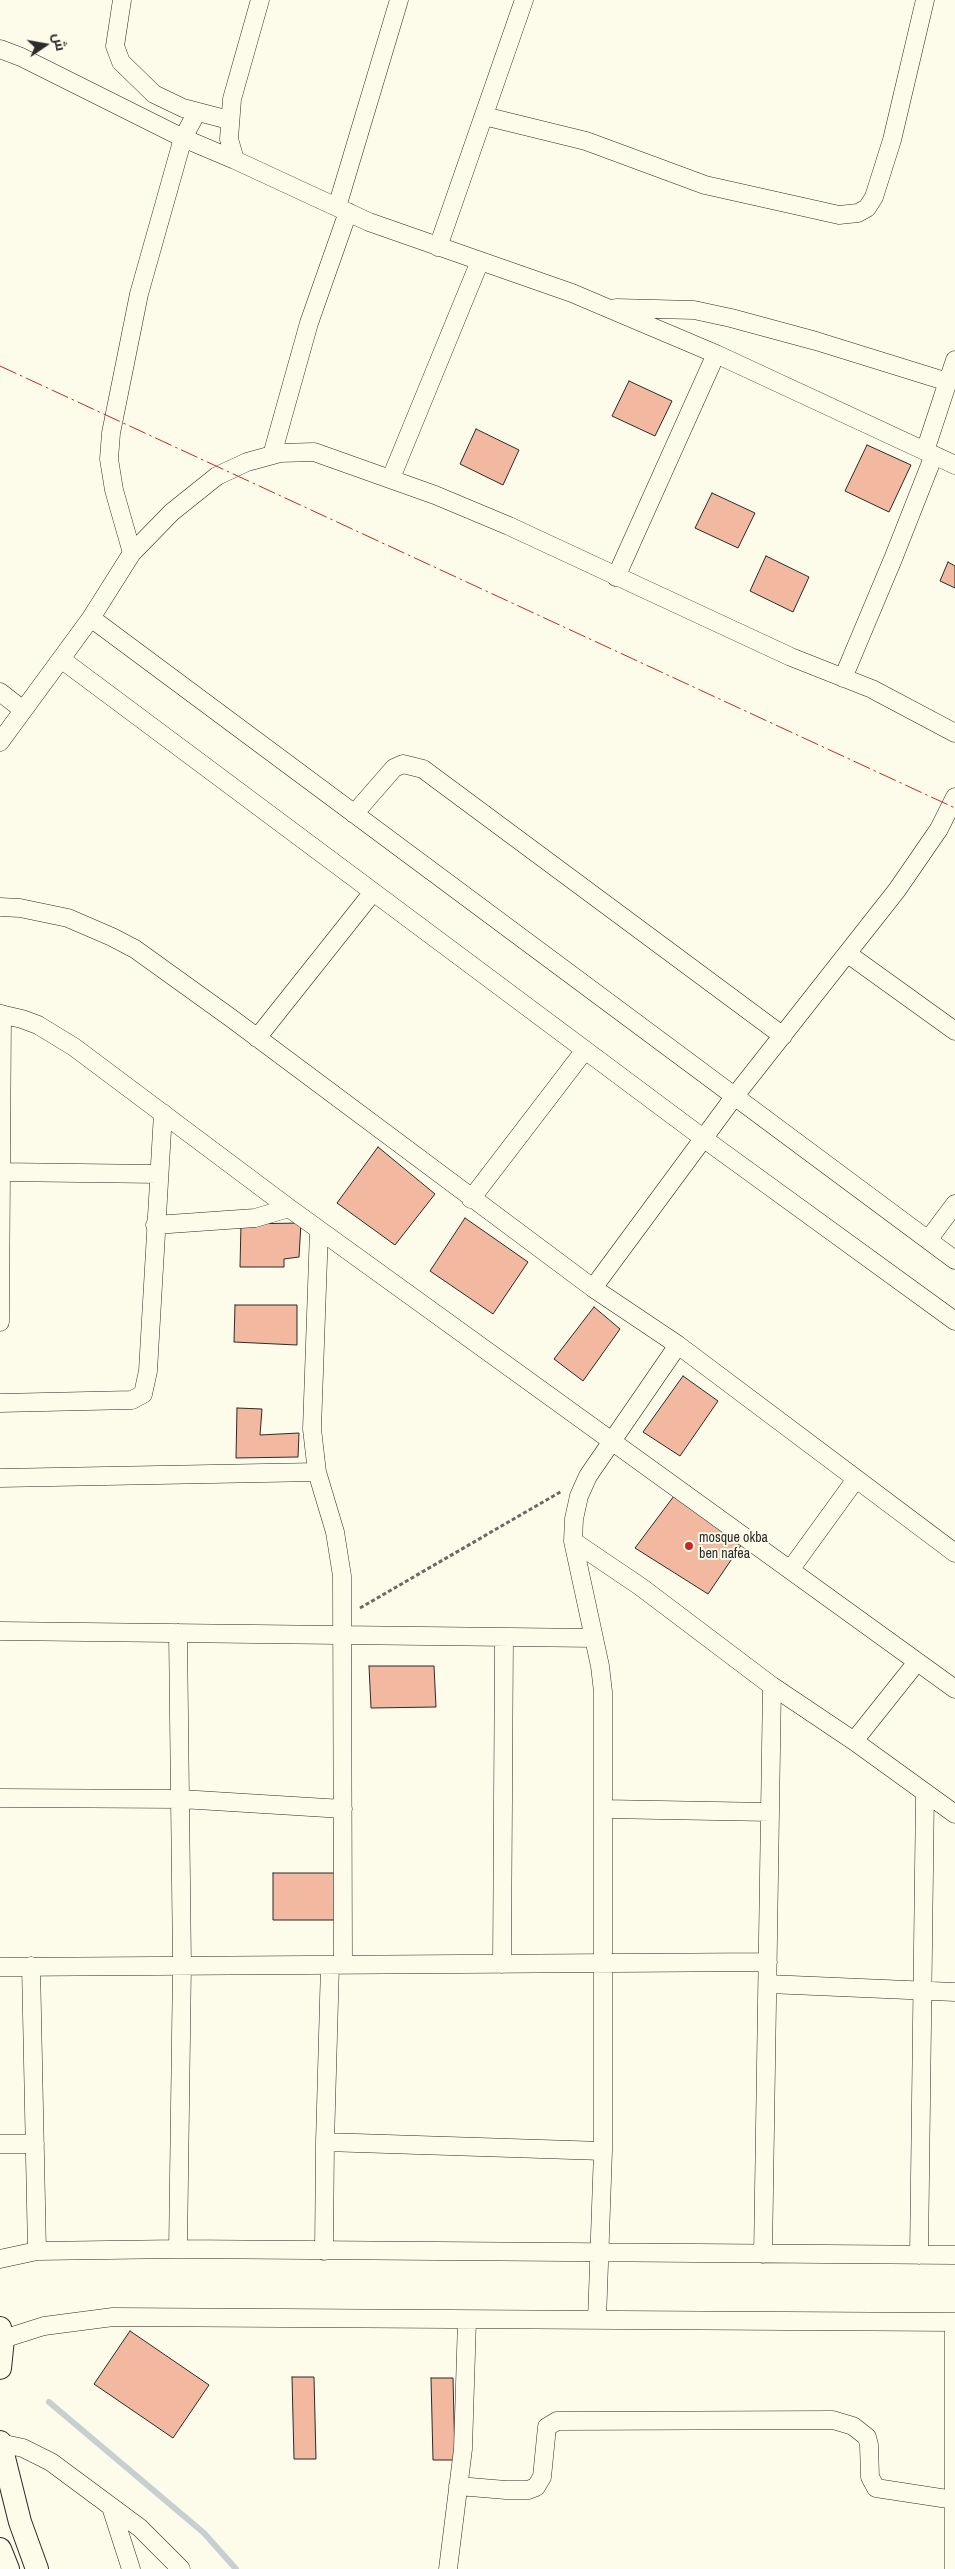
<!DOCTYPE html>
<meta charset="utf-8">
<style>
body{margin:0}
#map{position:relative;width:955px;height:2569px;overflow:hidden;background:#fdfbea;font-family:"Archivo Narrow",Cairo,sans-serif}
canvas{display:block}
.north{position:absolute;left:20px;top:20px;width:50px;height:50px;-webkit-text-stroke:4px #fdfbea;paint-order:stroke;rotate:78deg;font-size:14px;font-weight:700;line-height:20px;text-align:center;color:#2b2b2b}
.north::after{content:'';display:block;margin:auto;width:18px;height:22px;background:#2b2b2b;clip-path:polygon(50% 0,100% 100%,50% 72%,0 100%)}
</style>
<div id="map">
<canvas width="955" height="2569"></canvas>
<div class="north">ش</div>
</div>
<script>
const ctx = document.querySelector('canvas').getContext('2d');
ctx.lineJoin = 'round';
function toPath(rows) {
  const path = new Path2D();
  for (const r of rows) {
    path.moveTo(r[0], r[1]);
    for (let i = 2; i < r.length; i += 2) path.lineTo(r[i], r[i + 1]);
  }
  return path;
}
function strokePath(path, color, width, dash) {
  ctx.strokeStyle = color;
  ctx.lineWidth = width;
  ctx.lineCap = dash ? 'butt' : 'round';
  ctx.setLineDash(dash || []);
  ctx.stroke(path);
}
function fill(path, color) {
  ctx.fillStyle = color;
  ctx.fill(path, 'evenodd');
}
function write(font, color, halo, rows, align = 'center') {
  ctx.font = font + ' "Archivo Narrow",sans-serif';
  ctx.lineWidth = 4;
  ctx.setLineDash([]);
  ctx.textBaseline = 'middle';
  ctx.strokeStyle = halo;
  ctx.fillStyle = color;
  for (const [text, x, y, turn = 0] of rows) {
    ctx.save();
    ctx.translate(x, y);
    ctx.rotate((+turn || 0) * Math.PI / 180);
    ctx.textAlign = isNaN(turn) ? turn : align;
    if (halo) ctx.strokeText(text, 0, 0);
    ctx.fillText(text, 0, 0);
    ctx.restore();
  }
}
const stream = toPath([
 [49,2402,204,2533,236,2569]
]);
const building = toPath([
 [629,381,672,401,655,436,612,416,629,381],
 [476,429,519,450,503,485,460,464,476,429],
 [867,445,911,465,889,512,845,491,867,445],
 [712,493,755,513,738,548,695,528,712,493],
 [766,556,809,577,793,612,750,591,766,556],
 [948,562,955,566,955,588,940,581,948,562],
 [378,1147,435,1194,395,1245,337,1203,378,1147],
 [465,1218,528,1262,493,1314,430,1271,465,1218],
 [301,1223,299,1257,284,1259,284,1267,240,1267,241,1224,301,1223],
 [235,1305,297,1305,297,1345,234,1342,235,1305],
 [594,1307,620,1329,583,1381,554,1359,594,1307],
 [683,1376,718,1401,680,1456,643,1432,683,1376],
 [237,1408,262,1409,260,1435,299,1433,298,1457,236,1458,237,1408],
 [674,1496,742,1544,708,1594,635,1548,674,1496],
 [369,1666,434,1666,436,1707,371,1708,369,1666],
 [273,1873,339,1873,339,1920,273,1920,273,1873],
 [130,2331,209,2385,173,2438,94,2384,130,2331],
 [292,2377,314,2377,316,2459,294,2459,292,2377],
 [431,2378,453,2378,455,2460,433,2460,431,2378]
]);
const path = toPath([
 [360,1608,562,1491]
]);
const minor = toPath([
 [122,0,115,46,121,62,154,94,183,108,229,120],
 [260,0,232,99,229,139,235,160,369,222,572,293,605,307,716,354,955,465],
 [0,49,21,57,183,138,235,160],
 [484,116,586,141,705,185,839,215,858,213,867,208,874,197,892,140,925,0],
 [337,207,399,0],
 [438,247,524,0],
 [616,308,694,310,731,318,816,341,948,382],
 [925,451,955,360],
 [272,455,309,323,348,212],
 [391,478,480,261],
 [132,553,114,490,109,459,111,433,139,294,183,138,197,112],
 [616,577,716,354],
 [91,618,955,1260],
 [61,659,703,1138,955,1321],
 [843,678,893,559,934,455],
 [0,692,23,710],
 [0,742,91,618,132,553,172,512,217,476,247,462,280,453,314,452,435,495,509,526,791,657,872,689,955,733],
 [354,814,394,768,403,764,423,769,783,1036],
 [0,907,20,908,68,918,112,937,135,949,231,1018,593,1288,678,1345,955,1553],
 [848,954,955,1031],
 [0,1014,22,1019,38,1025,74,1047,289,1208,955,1689],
 [257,1038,373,892],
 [0,1172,158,1174],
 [471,1199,585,1050],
 [155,1225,255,1218,289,1208],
 [319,1230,312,1429,317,1472,335,1532,342,1576,343,1964],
 [928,1240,955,1204],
 [593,1288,734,1097,897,890,939,829,955,797],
 [0,1322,2,1014],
 [0,1403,132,1400,143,1394,148,1371,163,1113],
 [0,1478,317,1472],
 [573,1541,641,1587,772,1686,854,1741,955,1814],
 [790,1570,856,1479],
 [0,1631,594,1638],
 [854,1741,917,1662],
 [0,1798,181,1799,343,1809],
 [604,1809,770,1812],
 [502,1964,504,1637],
 [330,1965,325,2142,603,2151],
 [31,1966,37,2251],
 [0,1967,768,1962],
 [768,1984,955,1992],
 [0,2144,35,2144],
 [178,2249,182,1965,178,1633],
 [324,2251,325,2142],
 [763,2254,772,1686],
 [919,2255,925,1793],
 [0,2259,37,2251,178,2249,955,2255],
 [597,2320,603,2151,603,1692,600,1666,573,1541,574,1519,579,1496,588,1476,678,1345],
 [954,2322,954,2569],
 [3,2339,44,2326,113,2317,955,2322],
 [0,2443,23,2448,51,2462,140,2528,181,2569],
 [458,2486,506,2490,528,2490,536,2487,542,2477,547,2427,557,2421,833,2420,853,2426,867,2437,869,2445,870,2477,876,2488,955,2500],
 [111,2507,131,2569],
 [448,2569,463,2449,467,2320]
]);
const tertiary = toPath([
 [0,2328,3,2339,0,2368],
 [0,2442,20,2522,37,2569],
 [0,2549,8,2569]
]);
const power = toPath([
 [0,366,955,808]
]);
const markers = [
 [689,1546,5,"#c62828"]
];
const poiNames = [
 ["mosque okba",699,1538],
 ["ben nafea",699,1554]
];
strokePath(stream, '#c7d0d0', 6);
fill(building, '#f2b8a0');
strokePath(building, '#2b2b2b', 1);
strokePath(minor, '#2b2b2b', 19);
strokePath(tertiary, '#2b2b2b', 24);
strokePath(path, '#6a6964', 3, [4, 2.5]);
strokePath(minor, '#fdfbea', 18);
strokePath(tertiary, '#fdfbea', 22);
strokePath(power, '#c62828', 1, [18, 4, 2.5, 4]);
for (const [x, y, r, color] of markers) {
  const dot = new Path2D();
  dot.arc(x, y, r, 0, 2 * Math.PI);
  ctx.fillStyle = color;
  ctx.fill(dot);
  strokePath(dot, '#fdfbea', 2);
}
write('14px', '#2b2b2b', '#fdfbea', poiNames, 'left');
</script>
